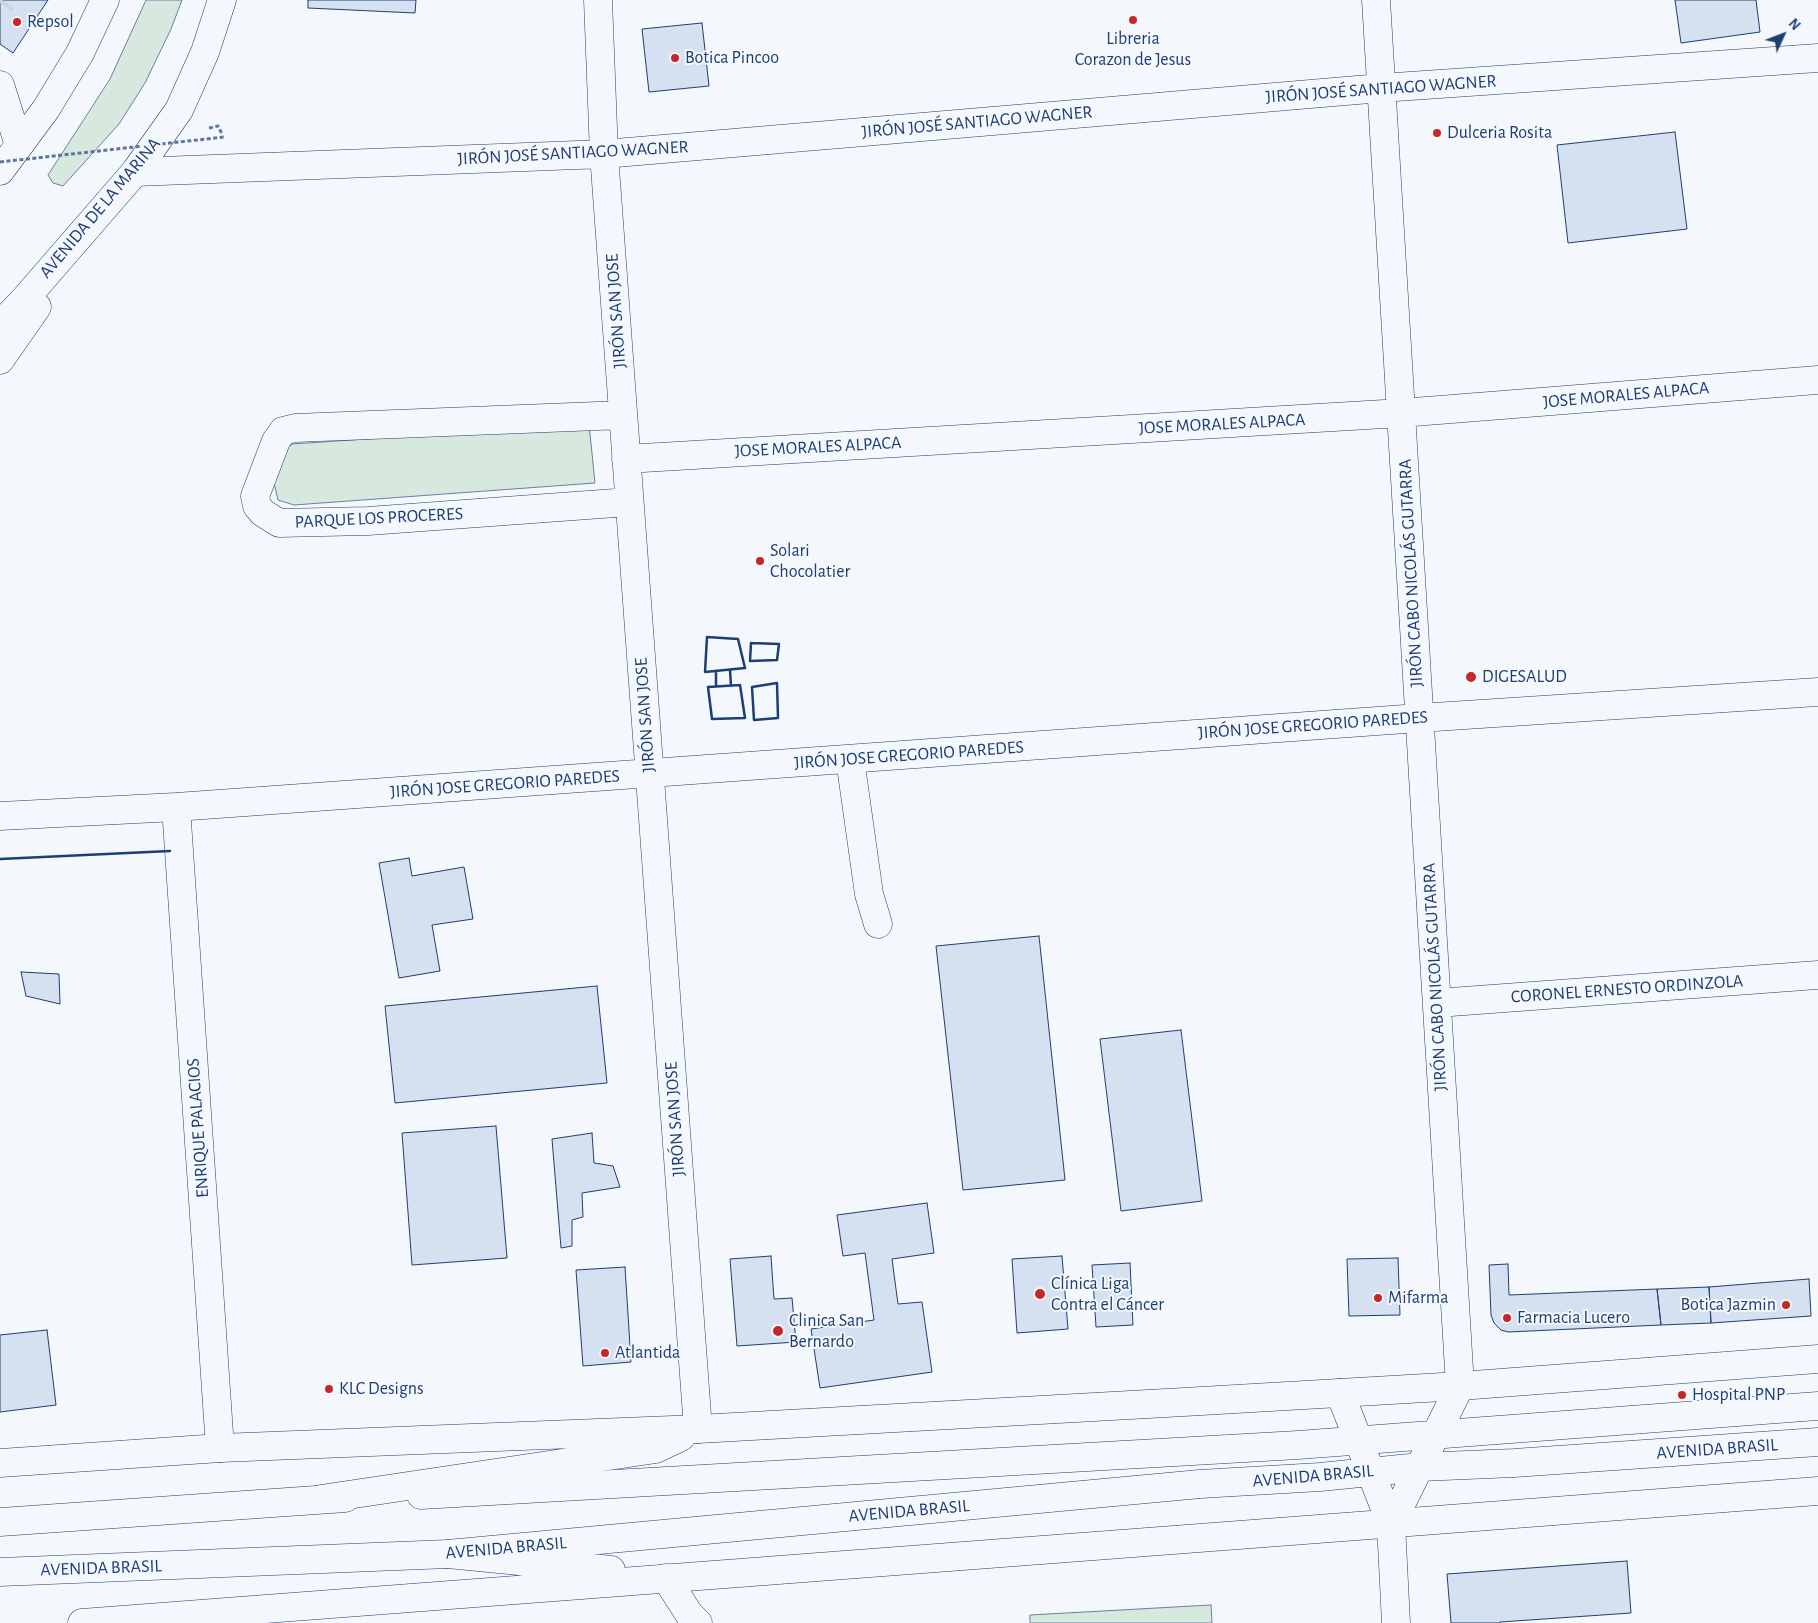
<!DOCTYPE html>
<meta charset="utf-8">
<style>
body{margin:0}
#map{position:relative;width:1818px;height:1623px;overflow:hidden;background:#f4f7fb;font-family:"Alegreya Sans",sans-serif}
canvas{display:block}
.north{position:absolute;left:1758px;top:10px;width:50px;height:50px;-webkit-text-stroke:4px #f4f7fb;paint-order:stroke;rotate:47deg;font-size:14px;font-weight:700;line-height:20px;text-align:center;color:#1d3f73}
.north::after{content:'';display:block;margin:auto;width:18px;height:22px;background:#1d3f73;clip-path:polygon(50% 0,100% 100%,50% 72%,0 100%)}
</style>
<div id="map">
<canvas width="1818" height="1623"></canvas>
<div class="north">N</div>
</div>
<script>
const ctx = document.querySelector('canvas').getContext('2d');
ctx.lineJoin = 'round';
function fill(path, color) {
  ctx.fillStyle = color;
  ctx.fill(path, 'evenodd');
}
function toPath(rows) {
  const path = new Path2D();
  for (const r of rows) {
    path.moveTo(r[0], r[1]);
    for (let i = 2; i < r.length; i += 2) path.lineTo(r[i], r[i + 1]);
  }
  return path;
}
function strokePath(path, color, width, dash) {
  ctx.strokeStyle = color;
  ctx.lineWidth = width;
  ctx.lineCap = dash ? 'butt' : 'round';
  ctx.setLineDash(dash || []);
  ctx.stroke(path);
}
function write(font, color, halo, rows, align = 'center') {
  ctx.font = font + ' "Alegreya Sans",sans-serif';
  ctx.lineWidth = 4;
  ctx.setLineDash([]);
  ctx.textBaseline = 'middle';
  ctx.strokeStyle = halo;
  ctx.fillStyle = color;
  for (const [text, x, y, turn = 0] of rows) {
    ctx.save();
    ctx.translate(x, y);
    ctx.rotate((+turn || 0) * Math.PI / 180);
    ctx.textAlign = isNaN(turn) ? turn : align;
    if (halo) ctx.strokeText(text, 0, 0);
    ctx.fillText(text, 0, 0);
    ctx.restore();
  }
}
const green = toPath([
 [146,0,182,0,171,29,145,83,119,124,63,186,53,183,48,175,110,79,146,0],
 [589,424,595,483,294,505,278,500,274,483,280,456,292,444,589,424],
 [1211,1605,1212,1623,1030,1623,1030,1615,1211,1605]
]);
const building = toPath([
 [0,0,48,0,13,53,0,44,0,0],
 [308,0,416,0,415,13,308,8,308,0],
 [1675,0,1756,0,1760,32,1681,43,1675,0],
 [702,23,709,86,649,92,642,29,702,23],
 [1675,132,1687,229,1568,243,1557,145,1675,132],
 [409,858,412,876,464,867,473,919,432,925,440,971,399,978,379,863,409,858],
 [1039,936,1065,1180,963,1190,936,946,1039,936],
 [21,972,59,974,60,1004,26,996,21,972],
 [597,986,607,1083,395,1103,385,1006,597,986],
 [1181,1030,1202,1201,1121,1211,1100,1039,1181,1030],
 [496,1126,507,1258,412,1265,402,1133,496,1126],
 [592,1133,594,1163,613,1166,620,1187,582,1193,583,1217,572,1220,572,1246,561,1248,552,1139,592,1133],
 [927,1203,934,1253,892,1259,898,1304,922,1302,932,1372,820,1388,811,1329,874,1320,865,1253,843,1256,837,1215,927,1203],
 [771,1256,774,1299,792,1298,796,1342,737,1346,730,1259,771,1256],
 [1062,1256,1068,1329,1017,1333,1012,1259,1062,1256],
 [1398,1258,1400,1315,1349,1316,1347,1259,1398,1258],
 [1130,1263,1133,1325,1096,1327,1092,1265,1130,1263],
 [1508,1264,1509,1295,1657,1289,1661,1325,1508,1332,1501,1330,1494,1323,1491,1315,1489,1265,1508,1264],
 [625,1267,631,1362,583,1366,576,1270,625,1267],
 [1809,1279,1811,1316,1711,1323,1709,1287,1809,1279],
 [1709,1287,1711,1323,1661,1325,1657,1289,1709,1287],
 [47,1330,56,1405,0,1412,0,1335,47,1330],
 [1627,1561,1631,1613,1500,1622,1500,1623,1451,1623,1447,1574,1627,1561]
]);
const minorTunnel = toPath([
 [0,3,2,0]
]);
const path = toPath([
 [209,128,218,126,222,134]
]);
const minor = toPath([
 [598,0,604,154,698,1429],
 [1376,0,1460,1386,1391,1524,1396,1623],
 [0,85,19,145],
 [135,172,604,154,1381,88,1818,58],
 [623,415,295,428,283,431,276,441,255,496,257,506,263,513,279,523,368,521,629,502],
 [626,459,1401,413,1818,380],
 [850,759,869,894,878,924],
 [176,807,220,1448],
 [0,816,176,807,1419,718,1818,692],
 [1437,1003,1818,975],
 [1340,1393,1391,1524],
 [421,1495,1298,1445,1818,1406],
 [0,1522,345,1498],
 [0,1572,448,1554,1200,1484,1320,1477,1420,1467,1514,1463,1818,1442],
 [666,1578,689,1614,698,1623]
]);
const major = toPath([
 [0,171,46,109,80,53,105,0],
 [0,325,24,300,135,172,179,110,205,52,222,0],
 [0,360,37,307],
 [0,1463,220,1448,698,1429,1184,1402,1460,1386,1818,1359],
 [321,1499,656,1449,681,1437],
 [448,1554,611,1570],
 [82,1623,1818,1491]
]);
const pathBridge = toPath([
 [0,162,224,137]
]);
const wall = toPath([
 [707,637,738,639,745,668,705,672,707,637],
 [751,643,779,644,777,660,750,661,751,643],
 [729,670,730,670,731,686],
 [777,683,778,718,754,720,752,687,777,683],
 [740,685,745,718,712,719,708,687,740,685],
 [716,686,716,672],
 [0,859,170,851]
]);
const markers = [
 [1133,20,5,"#c62828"],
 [17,22,5,"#c62828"],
 [675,58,5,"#c62828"],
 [1437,133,5,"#c62828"],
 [760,561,5,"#c62828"],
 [1471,677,6,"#c62828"],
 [1040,1294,6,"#c62828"],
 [1378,1298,5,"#c62828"],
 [1786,1305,5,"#c62828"],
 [1507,1318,5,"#c62828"],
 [778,1331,6,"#c62828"],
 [605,1353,5,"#c62828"],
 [329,1389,5,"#c62828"],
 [1682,1395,5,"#c62828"]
];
const poiNames = [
 ["Repsol",27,22],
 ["Libreria",1133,39,"center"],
 ["Corazon de Jesus",1133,60,"center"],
 ["Botica Pincoo",685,58],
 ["Dulceria Rosita",1447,133],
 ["Solari",770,551],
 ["Chocolatier",770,572],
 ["DIGESALUD",1482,677],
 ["Clínica Liga",1051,1284],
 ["Contra el Cáncer",1051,1305],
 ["Mifarma",1388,1298],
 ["Botica Jazmin",1776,1305,"right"],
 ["Farmacia Lucero",1517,1318],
 ["Clinica San",789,1321],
 ["Bernardo",789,1342],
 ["Atlantida",615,1353],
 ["KLC Designs",339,1389],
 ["Hospital PNP",1692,1395]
];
const streetNames = [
 ["JIRÓN JOSÉ SANTIAGO WAGNER",1381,89,-4],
 ["JIRÓN JOSÉ SANTIAGO WAGNER",977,122,-5],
 ["JIRÓN JOSÉ SANTIAGO WAGNER",573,153,-3],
 ["AVENIDA DE LA MARINA",100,208,-50],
 ["JIRÓN SAN JOSE",616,311,-94],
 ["JOSE MORALES ALPACA",1626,395,-5],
 ["JOSE MORALES ALPACA",1222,424,-3],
 ["JOSE MORALES ALPACA",818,447,-3],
 ["PARQUE LOS PROCERES",379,518,-3],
 ["JIRÓN CABO NICOLÁS GUTARRA",1411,573,-93],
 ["JIRÓN SAN JOSE",645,715,-94],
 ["JIRÓN JOSE GREGORIO PAREDES",1313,725,-4],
 ["JIRÓN JOSE GREGORIO PAREDES",909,755,-4],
 ["JIRÓN JOSE GREGORIO PAREDES",505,784,-4],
 ["JIRÓN CABO NICOLÁS GUTARRA",1435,977,-93],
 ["CORONEL ERNESTO ORDINZOLA",1627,989,-4],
 ["JIRÓN SAN JOSE",675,1119,-94],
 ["ENRIQUE PALACIOS",198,1128,-94],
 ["AVENIDA BRASIL",1717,1449,-4],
 ["AVENIDA BRASIL",1313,1476,-5],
 ["AVENIDA BRASIL",909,1511,-5],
 ["AVENIDA BRASIL",506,1548,-5],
 ["AVENIDA BRASIL",101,1568,-2]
];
fill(green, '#d7e8df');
strokePath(green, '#687fa3', 1);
fill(building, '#d5e0f0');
strokePath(building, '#1d3f73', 1);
strokePath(minorTunnel, '#c9d2e0', 28, [28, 14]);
strokePath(minor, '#1d3f73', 29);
strokePath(major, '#1d3f73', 29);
strokePath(path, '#5e769c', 3, [4, 2.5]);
strokePath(minor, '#f4f7fb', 28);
strokePath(major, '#f4f7fb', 28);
strokePath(pathBridge, '#5e769c', 3, [4, 2.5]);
strokePath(wall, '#1d3f73', 2.5);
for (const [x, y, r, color] of markers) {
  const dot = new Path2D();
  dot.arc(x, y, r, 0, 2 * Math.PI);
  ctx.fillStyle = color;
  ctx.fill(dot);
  strokePath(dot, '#f4f7fb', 2);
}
write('18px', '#1d3f73', '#f4f7fb', poiNames, 'left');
write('18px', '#1d3f73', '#f4f7fb', streetNames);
</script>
